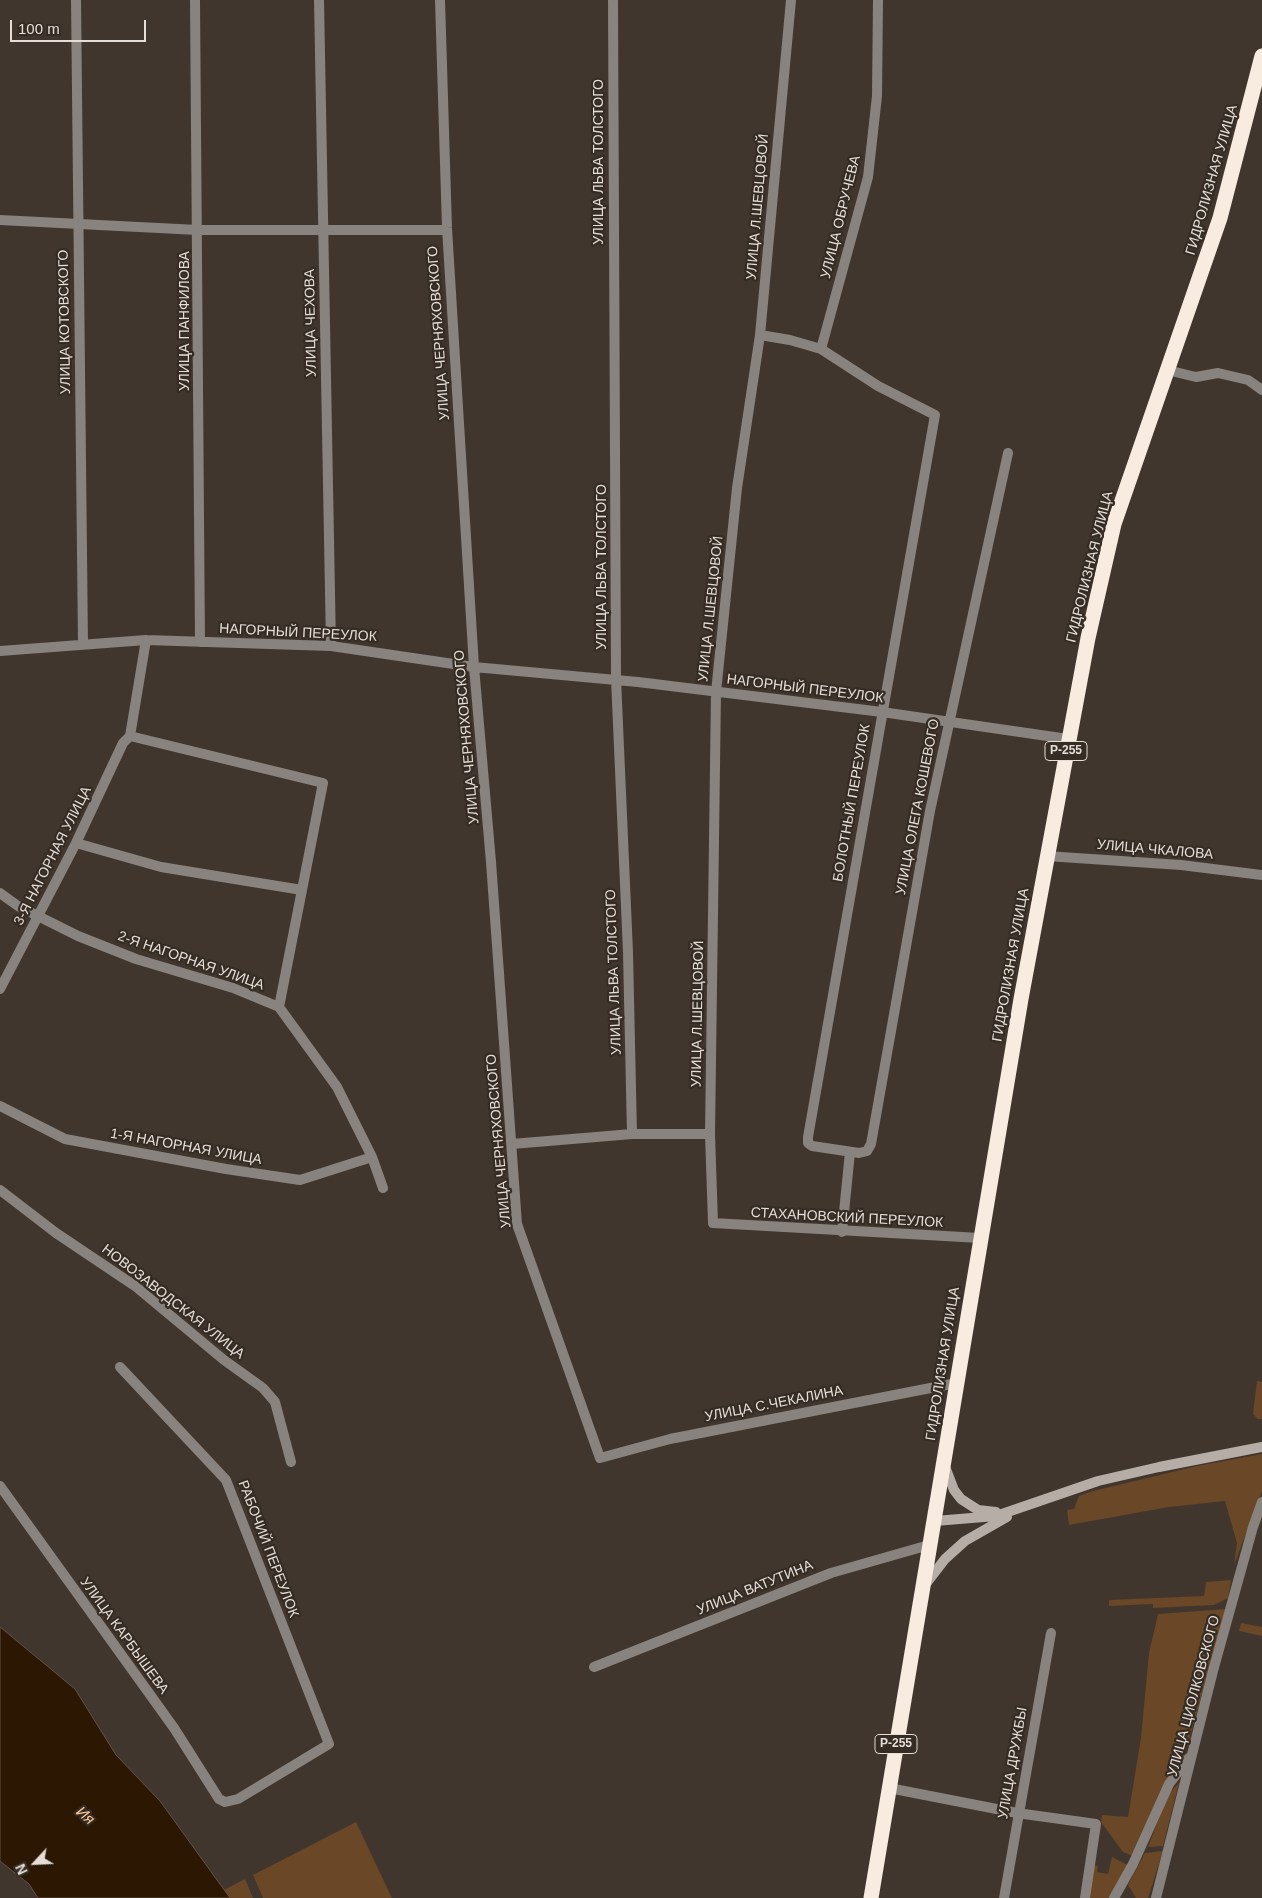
<!DOCTYPE html>
<meta charset="utf-8">
<style>
body{margin:0}
#map{position:relative;width:1262px;height:1898px;overflow:hidden;background:#40362d;font-family:Arial,sans-serif}
canvas{display:block}
.north{position:absolute;left:10px;top:1838px;width:50px;height:50px;-webkit-text-stroke:4px #352c23;paint-order:stroke;rotate:245deg;font-size:14px;font-weight:700;line-height:20px;text-align:center;color:#e4ddd8}
.north::after{content:'';display:block;margin:auto;width:18px;height:22px;background:#e4ddd8;clip-path:polygon(50% 0,100% 100%,50% 72%,0 100%)}
.scale{position:absolute;left:10px;top:20px;width:136px;height:22px;box-sizing:border-box;border:2px solid #e4ddd8;border-top:0;padding-left:6px;font-size:15px;line-height:18px;white-space:nowrap;color:#e4ddd8;-webkit-text-stroke:4px #352c23;paint-order:stroke}
</style>
<div id="map">
<canvas width="1262" height="1898"></canvas>
<div class="north">N</div>
<div class="scale">100 m</div>
</div>
<script>
const ctx = document.querySelector('canvas').getContext('2d');
ctx.lineJoin = 'round';
function fill(path, color) {
  ctx.fillStyle = color;
  ctx.fill(path, 'evenodd');
}
function toPath(rows) {
  const path = new Path2D();
  for (const r of rows) {
    path.moveTo(r[0], r[1]);
    for (let i = 2; i < r.length; i += 2) path.lineTo(r[i], r[i + 1]);
  }
  return path;
}
function strokePath(path, color, width, dash) {
  ctx.strokeStyle = color;
  ctx.lineWidth = width;
  ctx.lineCap = dash ? 'butt' : 'round';
  ctx.setLineDash(dash || []);
  ctx.stroke(path);
}
function write(font, color, halo, rows, align = 'center') {
  ctx.font = font + ' Arial,sans-serif';
  ctx.lineWidth = 4.5;
  ctx.setLineDash([]);
  ctx.textBaseline = 'middle';
  ctx.strokeStyle = halo;
  ctx.fillStyle = color;
  for (const [text, x, y, turn = 0] of rows) {
    ctx.save();
    ctx.translate(x, y);
    ctx.rotate((+turn || 0) * Math.PI / 180);
    ctx.textAlign = isNaN(turn) ? turn : align;
    if (halo) ctx.strokeText(text, 0, 0);
    ctx.fillText(text, 0, 0);
    ctx.restore();
  }
}
const green = toPath([
 [1257,1381,1262,1382,1262,1419,1258,1419,1253,1414],
 [1262,1454,1262,1491,1234,1565,1237,1543,1225,1501,1169,1507,1069,1525,1067,1510,1074,1509,1079,1496,1093,1491,1197,1466],
 [1231,1580,1228,1598,1214,1605,1153,1608,1153,1604,1109,1606,1109,1600,1204,1596,1206,1582],
 [1226,1609,1183,1761,1133,1856,1123,1852,1101,1822,1102,1815,1128,1817,1141,1738,1149,1653,1158,1614],
 [1241,1623,1262,1627,1262,1636,1239,1631],
 [1179,1783,1163,1846,1148,1847,1168,1794],
 [356,1822,392,1898,263,1898,253,1875],
 [1163,1851,1148,1898,1136,1898,1128,1885,1145,1853],
 [1112,1857,1128,1865,1109,1898,1086,1898,1092,1865,1098,1866,1097,1872,1108,1874],
 [245,1879,253,1898,230,1898,224,1890]
]);
const water = toPath([
 [0,1627,75,1689,116,1755,160,1801,230,1898,38,1898,29,1884,0,1861,0,1627]
]);
const street = toPath([
 [76,0,83,644],
 [195,0,200,642],
 [319,0,331,646],
 [440,0,447,228,474,667,491,862,517,1224,600,1458,670,1439,956,1383],
 [613,0,616,679,628,952,632,1134],
 [791,0,760,335,737,488,716,692,710,1134,713,1223,980,1238],
 [0,220,198,230,447,230],
 [760,335,790,340,821,349,878,386,935,415,808,1137,808,1143,812,1146,859,1153,867,1151,871,1144,930,811,1008,453],
 [821,349,868,177,877,96,878,0],
 [1167,370,1196,377,1218,373,1248,380,1262,390],
 [0,651,146,640,331,646,474,667,638,682,882,712,1068,739],
 [130,736,323,783,279,1007],
 [76,843,161,867,302,890],
 [1046,856,1181,865,1262,875],
 [0,893,18,906,78,936,136,959,233,988,279,1007,337,1087,372,1157,383,1188],
 [0,989,76,843,123,743,130,736,146,640],
 [0,1106,65,1139,226,1169,300,1180,372,1157],
 [512,1144,632,1134,710,1134],
 [0,1190,56,1233,135,1286,224,1360,263,1388,275,1402,291,1462],
 [842,1232,850,1152],
 [0,1486,174,1728,219,1799,225,1802,238,1799,329,1744,226,1480,120,1367],
 [594,1667,831,1573,929,1545],
 [889,1788,1017,1813,1096,1824,1085,1898],
 [1004,1898,1051,1633],
 [1114,1898,1133,1864,1169,1784,1189,1758],
 [1156,1898,1213,1671,1253,1527,1262,1502]
]);
const secondary = toPath([
 [944,1464,954,1490,961,1499,978,1510,996,1512],
 [935,1521,996,1516,1098,1481,1159,1467,1262,1447],
 [925,1585,945,1559,965,1541,1007,1517]
]);
const highway = toPath([
 [871,1898,1021,999,1088,638,1114,524,1220,218,1262,56]
]);
const shields = [
 [1066,751,42],
 [896,1744,42]
];
const shieldNames = [
 ["Р-255",1066,751],
 ["Р-255",896,1744]
];
const streetNames = [
 ["УЛИЦА ЛЬВА ТОЛСТОГО",599,162,-90],
 ["ГИДРОЛИЗНАЯ УЛИЦА",1212,180,-74],
 ["УЛИЦА Л.ШЕВЦОВОЙ",758,207,-85],
 ["УЛИЦА ОБРУЧЕВА",841,217,-76],
 ["УЛИЦА ПАНФИЛОВА",185,321,-90],
 ["УЛИЦА КОТОВСКОГО",65,322,-91],
 ["УЛИЦА ЧЕХОВА",311,323,-91],
 ["УЛИЦА ЧЕРНЯХОВСКОГО",439,333,-94],
 ["УЛИЦА ЛЬВА ТОЛСТОГО",602,567,-90],
 ["ГИДРОЛИЗНАЯ УЛИЦА",1090,567,-76],
 ["УЛИЦА Л.ШЕВЦОВОЙ",711,609,-84],
 ["НАГОРНЫЙ ПЕРЕУЛОК",298,633,3],
 ["НАГОРНЫЙ ПЕРЕУЛОК",805,689,7],
 ["УЛИЦА ЧЕРНЯХОВСКОГО",467,737,-95],
 ["БОЛОТНЫЙ ПЕРЕУЛОК",852,803,-80],
 ["УЛИЦА ОЛЕГА КОШЕВОГО",918,807,-79],
 ["УЛИЦА ЧКАЛОВА",1155,850,5],
 ["3-Я НАГОРНАЯ УЛИЦА",53,856,-63],
 ["2-Я НАГОРНАЯ УЛИЦА",191,961,19],
 ["ГИДРОЛИЗНАЯ УЛИЦА",1011,965,-80],
 ["УЛИЦА ЛЬВА ТОЛСТОГО",614,972,-92],
 ["УЛИЦА Л.ШЕВЦОВОЙ",698,1014,-89],
 ["УЛИЦА ЧЕРНЯХОВСКОГО",499,1141,-95],
 ["1-Я НАГОРНАЯ УЛИЦА",186,1147,10],
 ["СТАХАНОВСКИЙ ПЕРЕУЛОК",847,1218,3],
 ["НОВОЗАВОДСКАЯ УЛИЦА",173,1302,38],
 ["ГИДРОЛИЗНАЯ УЛИЦА",943,1364,-81],
 ["УЛИЦА С.ЧЕКАЛИНА",774,1404,-11],
 ["РАБОЧИЙ ПЕРЕУЛОК",268,1549,69],
 ["УЛИЦА ВАТУТИНА",755,1588,-22],
 ["УЛИЦА КАРБЫШЕВА",124,1636,54],
 ["УЛИЦА ЦИОЛКОВСКОГО",1194,1696,-75],
 ["УЛИЦА ДРУЖБЫ",1013,1763,-80]
];
const waterNames = [
 ["Ия",85,1816,41]
];
fill(green, '#694727');
fill(water, '#2b1702');
strokePath(water, '#625242', 1);
strokePath(street, '#88837e', 10);
strokePath(secondary, '#b5ada6', 10);
strokePath(highway, '#f8ebdf', 15);
for (const [x, y, w] of shields) {
  const box = new Path2D();
  box.roundRect(x - w / 2, y - 9.5, w, 19, 4);
  ctx.fillStyle = '#352c23';
  ctx.fill(box);
  strokePath(box, '#e4ddd8', 1);
}
write('bold 12px', '#e4ddd8', null, shieldNames);
write('14px', '#e4ddd8', '#352c23', streetNames);
write('italic 15px', '#fcc696', '#352c23', waterNames);
</script>
